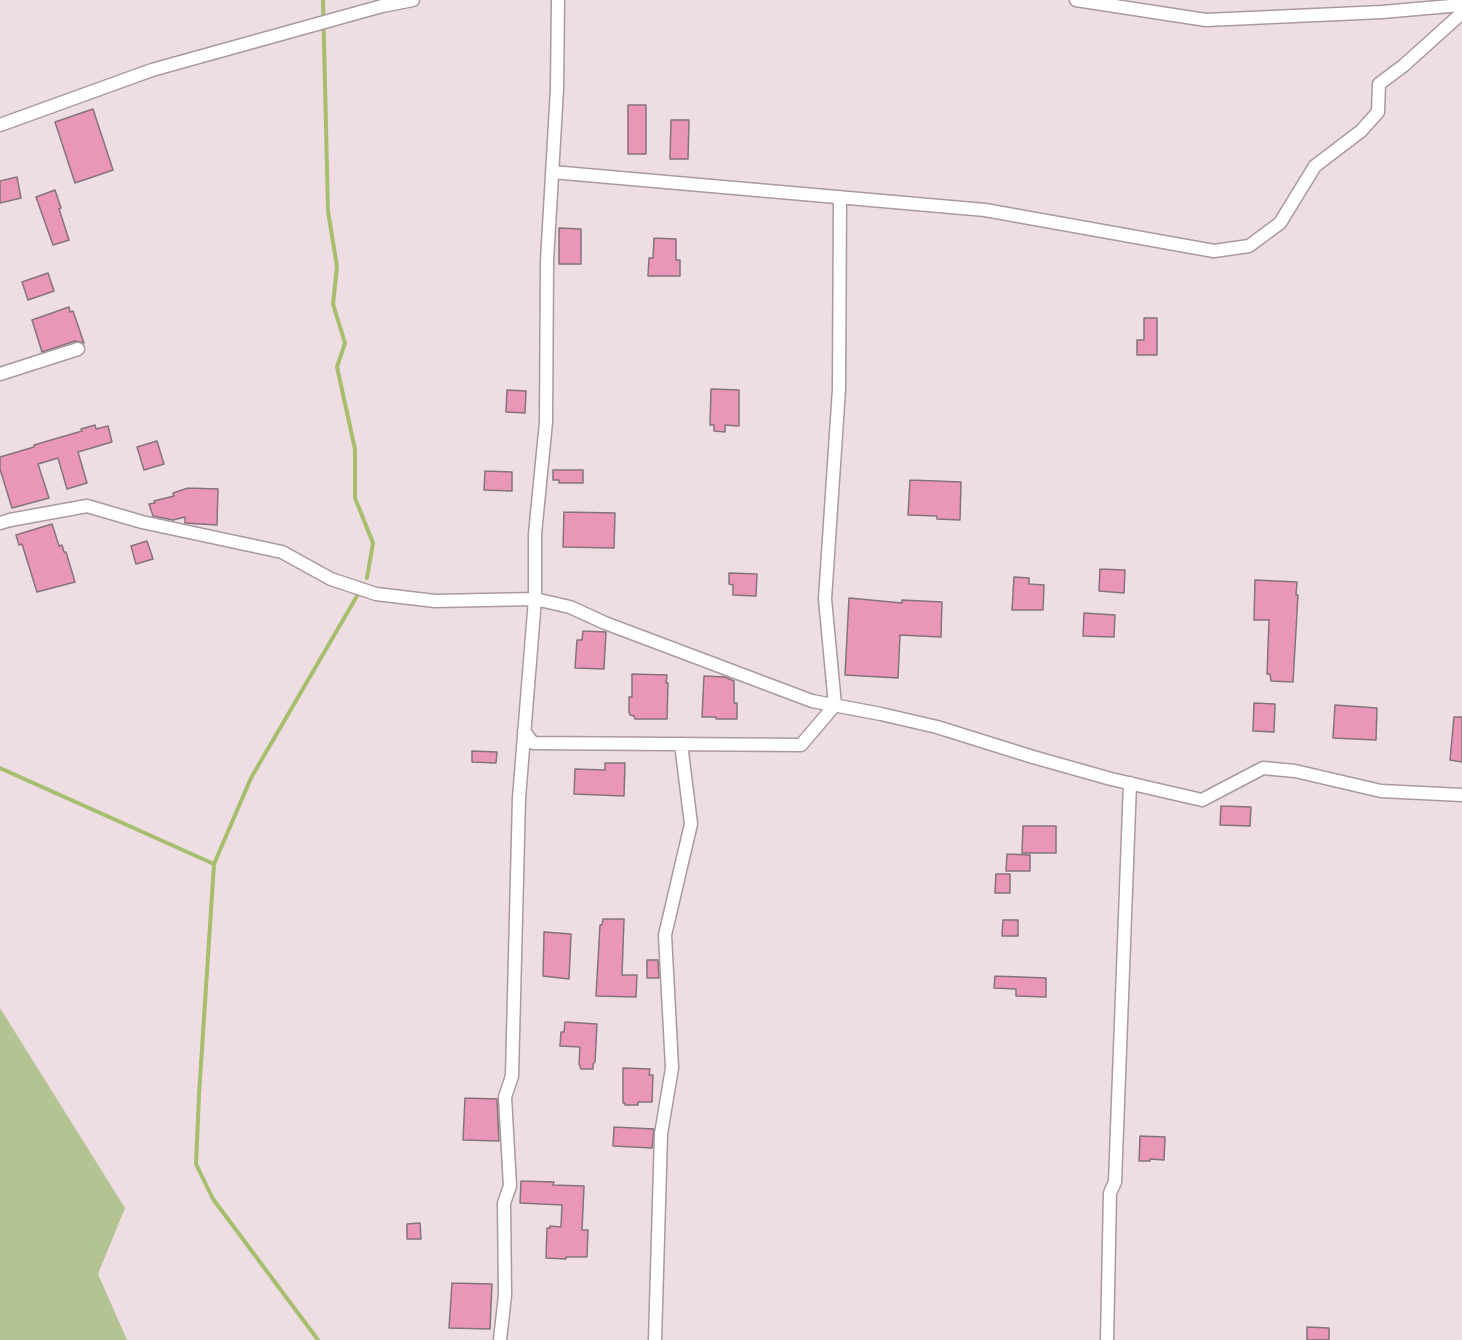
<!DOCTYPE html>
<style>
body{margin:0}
canvas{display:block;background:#efdde4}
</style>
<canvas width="1462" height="1340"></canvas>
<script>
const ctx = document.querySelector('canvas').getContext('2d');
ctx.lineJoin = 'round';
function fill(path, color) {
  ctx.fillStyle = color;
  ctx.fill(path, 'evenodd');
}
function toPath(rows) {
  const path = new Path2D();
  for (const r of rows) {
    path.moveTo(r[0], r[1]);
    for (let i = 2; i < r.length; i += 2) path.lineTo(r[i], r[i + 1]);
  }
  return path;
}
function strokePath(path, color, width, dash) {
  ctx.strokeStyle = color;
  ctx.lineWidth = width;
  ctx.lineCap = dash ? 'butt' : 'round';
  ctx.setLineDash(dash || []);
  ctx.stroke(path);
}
const green = toPath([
 [0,1008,125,1208,98,1274,127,1340,0,1340]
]);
const stream = toPath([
 [323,0,328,211,337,267,333,304,345,343,337,367,355,449,355,498,373,543,367,578],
 [0,768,214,864],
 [318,1340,213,1199,196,1164,199,1095,214,864,251,778,357,596]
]);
const building = toPath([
 [628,105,646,105,646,154,628,154,628,105],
 [93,109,113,170,75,183,55,122,93,109],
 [671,120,689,120,688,159,670,159,671,120],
 [17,177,21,198,0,203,0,181,17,177],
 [55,190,61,208,59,209,69,240,53,245,36,197,55,190],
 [559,228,581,229,581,264,559,264,559,228],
 [654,238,676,239,676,260,680,260,680,276,648,276,649,258,653,258,654,238],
 [48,273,54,291,28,300,22,282,48,273],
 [69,307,70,312,73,311,84,343,75,341,42,352,32,320,69,307],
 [1144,318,1157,318,1157,355,1137,355,1137,340,1144,340,1144,318],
 [711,389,739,390,739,426,725,425,725,432,714,431,714,425,710,425,711,389],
 [507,390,526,391,525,413,506,412,507,390],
 [95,425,96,429,108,426,112,442,78,452,87,483,67,489,58,458,38,464,49,498,12,508,0,469,0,457,34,447,34,445,82,431,81,429,95,425],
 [157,441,164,464,144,470,137,447,157,441],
 [553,470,583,470,583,483,559,483,559,480,553,480,553,470],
 [485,471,512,472,512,491,484,490,485,471],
 [910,480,961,482,960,520,937,519,937,516,908,515,910,480],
 [188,488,218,489,217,525,185,523,185,517,173,520,153,516,149,504,155,503,154,501,174,496,173,493,188,488],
 [564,512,615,513,614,548,563,547,564,512],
 [52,524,59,546,62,545,64,552,66,552,75,582,37,592,22,544,19,545,16,535,52,524],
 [147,541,153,559,136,564,131,546,147,541],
 [1100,569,1125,570,1124,593,1099,591,1100,569],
 [729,573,757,574,756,596,733,595,733,585,729,584,729,573],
 [1014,577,1029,578,1029,584,1044,585,1043,610,1012,610,1014,577],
 [1255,580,1297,582,1296,595,1298,595,1293,682,1271,681,1270,674,1267,674,1269,620,1254,620,1255,580],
 [849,598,902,603,902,600,942,602,941,637,900,635,898,678,845,675,849,598],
 [1084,613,1115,615,1114,637,1083,636,1084,613],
 [583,631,606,632,604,669,575,668,577,640,582,640,583,631],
 [632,674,667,675,666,683,668,683,667,719,635,719,634,716,630,715,629,712,629,697,632,697,632,674],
 [704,676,725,677,734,681,734,703,737,703,737,719,716,719,716,717,702,717,704,676],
 [1254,703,1275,704,1274,732,1253,731,1254,703],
 [1335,705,1377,708,1376,740,1333,738,1335,705],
 [1454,717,1462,717,1462,762,1450,760,1454,717],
 [472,751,497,752,496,763,472,762,472,751],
 [605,763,625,763,624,796,574,794,575,769,605,770,605,763],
 [1221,806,1251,807,1250,826,1220,825,1221,806],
 [1023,826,1056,826,1056,853,1022,853,1023,826],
 [1007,854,1030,855,1030,871,1006,871,1007,854],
 [996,874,1010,874,1010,893,995,893,996,874],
 [603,919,624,919,622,975,637,975,636,997,596,996,600,925,602,925,603,919],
 [1003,920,1018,920,1018,936,1002,936,1003,920],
 [544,932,571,934,569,979,543,976,544,932],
 [647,960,658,960,659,978,647,978,647,960],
 [995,976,1046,978,1046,997,1016,996,1016,989,994,988,995,976],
 [565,1022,597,1024,595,1062,593,1064,593,1069,581,1069,579,1064,580,1047,560,1046,561,1032,564,1032,565,1022],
 [623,1068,650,1069,649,1075,653,1075,652,1102,638,1102,638,1105,625,1105,625,1103,623,1103,623,1068],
 [465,1098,497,1099,499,1141,463,1140,465,1098],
 [614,1127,654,1129,652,1148,613,1146,614,1127],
 [1140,1136,1165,1137,1164,1160,1150,1159,1150,1161,1139,1161,1140,1136],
 [521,1181,554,1182,553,1185,584,1186,582,1230,588,1230,587,1257,566,1257,566,1259,546,1258,547,1228,550,1228,550,1226,561,1227,562,1205,520,1203,521,1181],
 [420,1223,421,1239,407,1239,407,1224,420,1223],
 [452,1283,492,1284,490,1329,449,1328,452,1283],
 [1307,1327,1329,1328,1329,1340,1307,1340,1307,1327]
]);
const minor = toPath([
 [1076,0,1206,20,1382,12,1462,5],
 [0,125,152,70,382,6,413,0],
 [552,172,985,210,1214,251,1249,246,1280,223,1315,166,1361,131,1378,112,1379,84,1403,66,1462,13],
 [0,374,78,349],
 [0,523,10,520,87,506,142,522,282,552,331,579,376,594,435,601,535,599,570,607,605,623,812,701,881,714,937,727,1033,757,1111,779,1202,800,1263,768,1295,771,1381,791,1462,795],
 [524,731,533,743,801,745,835,705,825,599,839,389,840,197],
 [500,1340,505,1295,504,1203,510,1186,505,1097,512,1076,519,798,535,599,535,534,546,422,547,261,557,89,558,0],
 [655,1340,661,1134,672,1068,665,935,691,824,681,744],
 [1107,1340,1110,1193,1115,1182,1130,783]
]);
fill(green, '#b3c392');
strokePath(stream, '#a6be6e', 4);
fill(building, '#ea96b9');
strokePath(building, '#84747a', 1.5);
strokePath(minor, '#ab99a0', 15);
strokePath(minor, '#fff', 12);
</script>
